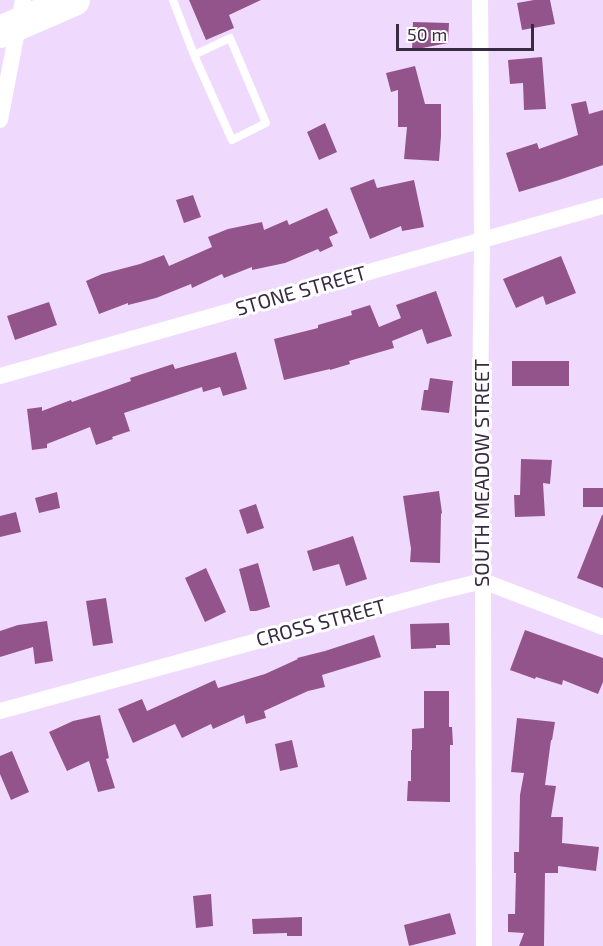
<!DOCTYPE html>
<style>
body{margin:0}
#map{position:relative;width:603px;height:946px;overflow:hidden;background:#efdafe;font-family:"Exo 2",sans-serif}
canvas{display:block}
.scale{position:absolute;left:396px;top:24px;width:138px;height:27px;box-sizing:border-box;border:3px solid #382a41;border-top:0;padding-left:8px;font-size:18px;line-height:21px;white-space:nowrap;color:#382a41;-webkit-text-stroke:4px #fff;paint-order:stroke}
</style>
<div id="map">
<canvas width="603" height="946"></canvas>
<div class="scale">50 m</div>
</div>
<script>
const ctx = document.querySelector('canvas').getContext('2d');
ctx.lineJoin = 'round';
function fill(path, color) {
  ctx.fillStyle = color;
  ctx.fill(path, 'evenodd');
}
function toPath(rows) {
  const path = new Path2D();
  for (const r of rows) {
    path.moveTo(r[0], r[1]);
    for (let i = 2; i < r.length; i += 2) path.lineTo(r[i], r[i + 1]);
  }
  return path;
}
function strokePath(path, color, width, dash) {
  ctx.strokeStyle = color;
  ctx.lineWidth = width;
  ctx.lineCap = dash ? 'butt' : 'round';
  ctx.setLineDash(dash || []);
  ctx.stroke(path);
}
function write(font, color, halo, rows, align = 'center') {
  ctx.font = font + ' "Exo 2",sans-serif';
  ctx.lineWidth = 6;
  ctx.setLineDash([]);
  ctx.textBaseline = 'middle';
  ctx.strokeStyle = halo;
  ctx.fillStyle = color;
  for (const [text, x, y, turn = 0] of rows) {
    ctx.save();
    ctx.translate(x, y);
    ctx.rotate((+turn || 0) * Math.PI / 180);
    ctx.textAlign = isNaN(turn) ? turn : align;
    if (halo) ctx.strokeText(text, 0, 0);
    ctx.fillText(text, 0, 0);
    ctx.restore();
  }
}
const building = toPath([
 [189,0,261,0,229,15,234,28,206,40],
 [534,0,550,0,555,24,522,30,517,3],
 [413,22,449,23,448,43,412,50],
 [542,57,546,109,524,110,523,83,510,84,508,60],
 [415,66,425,104,441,104,441,136,439,161,404,159,407,127,398,127,398,90,391,92,386,73],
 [586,101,589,114,603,110,603,165,559,180,519,192,506,153,537,143,539,149,578,135,571,104],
 [325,123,337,152,319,160,307,132],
 [374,179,377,188,414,180,424,227,402,231,401,226,370,239,350,188],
 [193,195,201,217,184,223,176,200],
 [327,208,338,233,329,237,333,246,320,252,318,249,285,263,252,270,252,267,224,278,222,274,192,288,191,284,156,298,128,305,128,303,99,314,86,281,102,274,140,264,164,255,169,266,212,247,208,237,228,229,262,222,264,230,287,220,289,225],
 [561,256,576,293,546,305,543,296,516,308,503,279],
 [436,291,452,336,427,344,422,329,392,341,394,348,349,361,350,364,330,370,330,369,284,380,274,339,318,328,318,325,352,315,351,311,370,305,379,327,401,318,396,305],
 [49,302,57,325,15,340,7,316],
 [236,352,247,389,223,396,220,387,203,392,202,387,124,413,130,431,112,437,113,439,96,445,90,427,47,444,47,448,32,450,27,409,42,407,42,411,71,400,72,402,131,381,130,378,173,364,175,369],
 [512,361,569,361,569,386,512,386],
 [430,378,453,381,449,413,421,410,424,390,428,390],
 [521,459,552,460,550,484,543,483,545,516,515,517,514,495,520,495],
 [583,488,603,488,603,507,583,507],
 [439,491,442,513,441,514,440,563,410,562,411,549,403,496],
 [57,492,60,508,39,513,35,498],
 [256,504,264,528,247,534,239,510],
 [16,512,21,532,0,537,0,516],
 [602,515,603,515,603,588,577,578],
 [353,536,367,579,346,586,339,564,313,571,307,551],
 [258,563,270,607,256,611,250,611,239,569],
 [206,568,226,612,205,622,185,578],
 [106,598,113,643,93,646,86,601],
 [47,621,53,661,35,664,33,647,0,657,0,631,18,625],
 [449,623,450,645,436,645,436,648,411,649,410,624],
 [525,630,603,658,603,682,598,694,563,680,562,685,536,677,535,679,510,670],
 [374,635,381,657,322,675,325,687,308,691,264,711,266,718,246,724,244,715,213,729,211,724,182,738,175,724,133,743,118,709,142,699,147,711,215,680,218,688,265,674,298,659,297,658,325,651],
 [424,691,449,691,449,727,452,727,453,745,450,745,450,802,407,801,408,781,411,781,411,750,412,750,412,729,424,728],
 [100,715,109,758,106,759,115,788,98,792,89,761,67,771,49,732,73,721],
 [517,718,555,722,552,740,551,740,545,785,556,786,551,817,563,817,562,843,599,847,596,871,558,866,558,873,545,873,544,946,519,946,524,933,508,932,508,914,515,914,516,873,514,873,514,852,519,852,520,795,524,773,511,772],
 [292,740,298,767,280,771,275,744],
 [12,751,29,792,11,800,0,774,0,756],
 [211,894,213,926,196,928,193,896],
 [450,913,456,934,409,946,404,925],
 [302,917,302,936,287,936,287,933,253,934,252,919]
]);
const lane = toPath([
 [173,0,194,55,230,38,266,123,232,140,194,55]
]);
const street = toPath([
 [480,0,482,240,480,406,483,581,484,946],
 [0,120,23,0],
 [0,376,603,206],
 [0,711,437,592,483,581,603,627]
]);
const highway = toPath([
 [0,32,74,0]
]);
const streetNames = [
 ["STONE STREET",301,291,-16],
 ["SOUTH MEADOW STREET",482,473,-90],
 ["CROSS STREET",321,623,-15]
];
fill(building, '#93548c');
strokePath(lane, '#fff', 8);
strokePath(street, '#fff', 16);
strokePath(highway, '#fff', 32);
write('20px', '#382a41', '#fff', streetNames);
</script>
